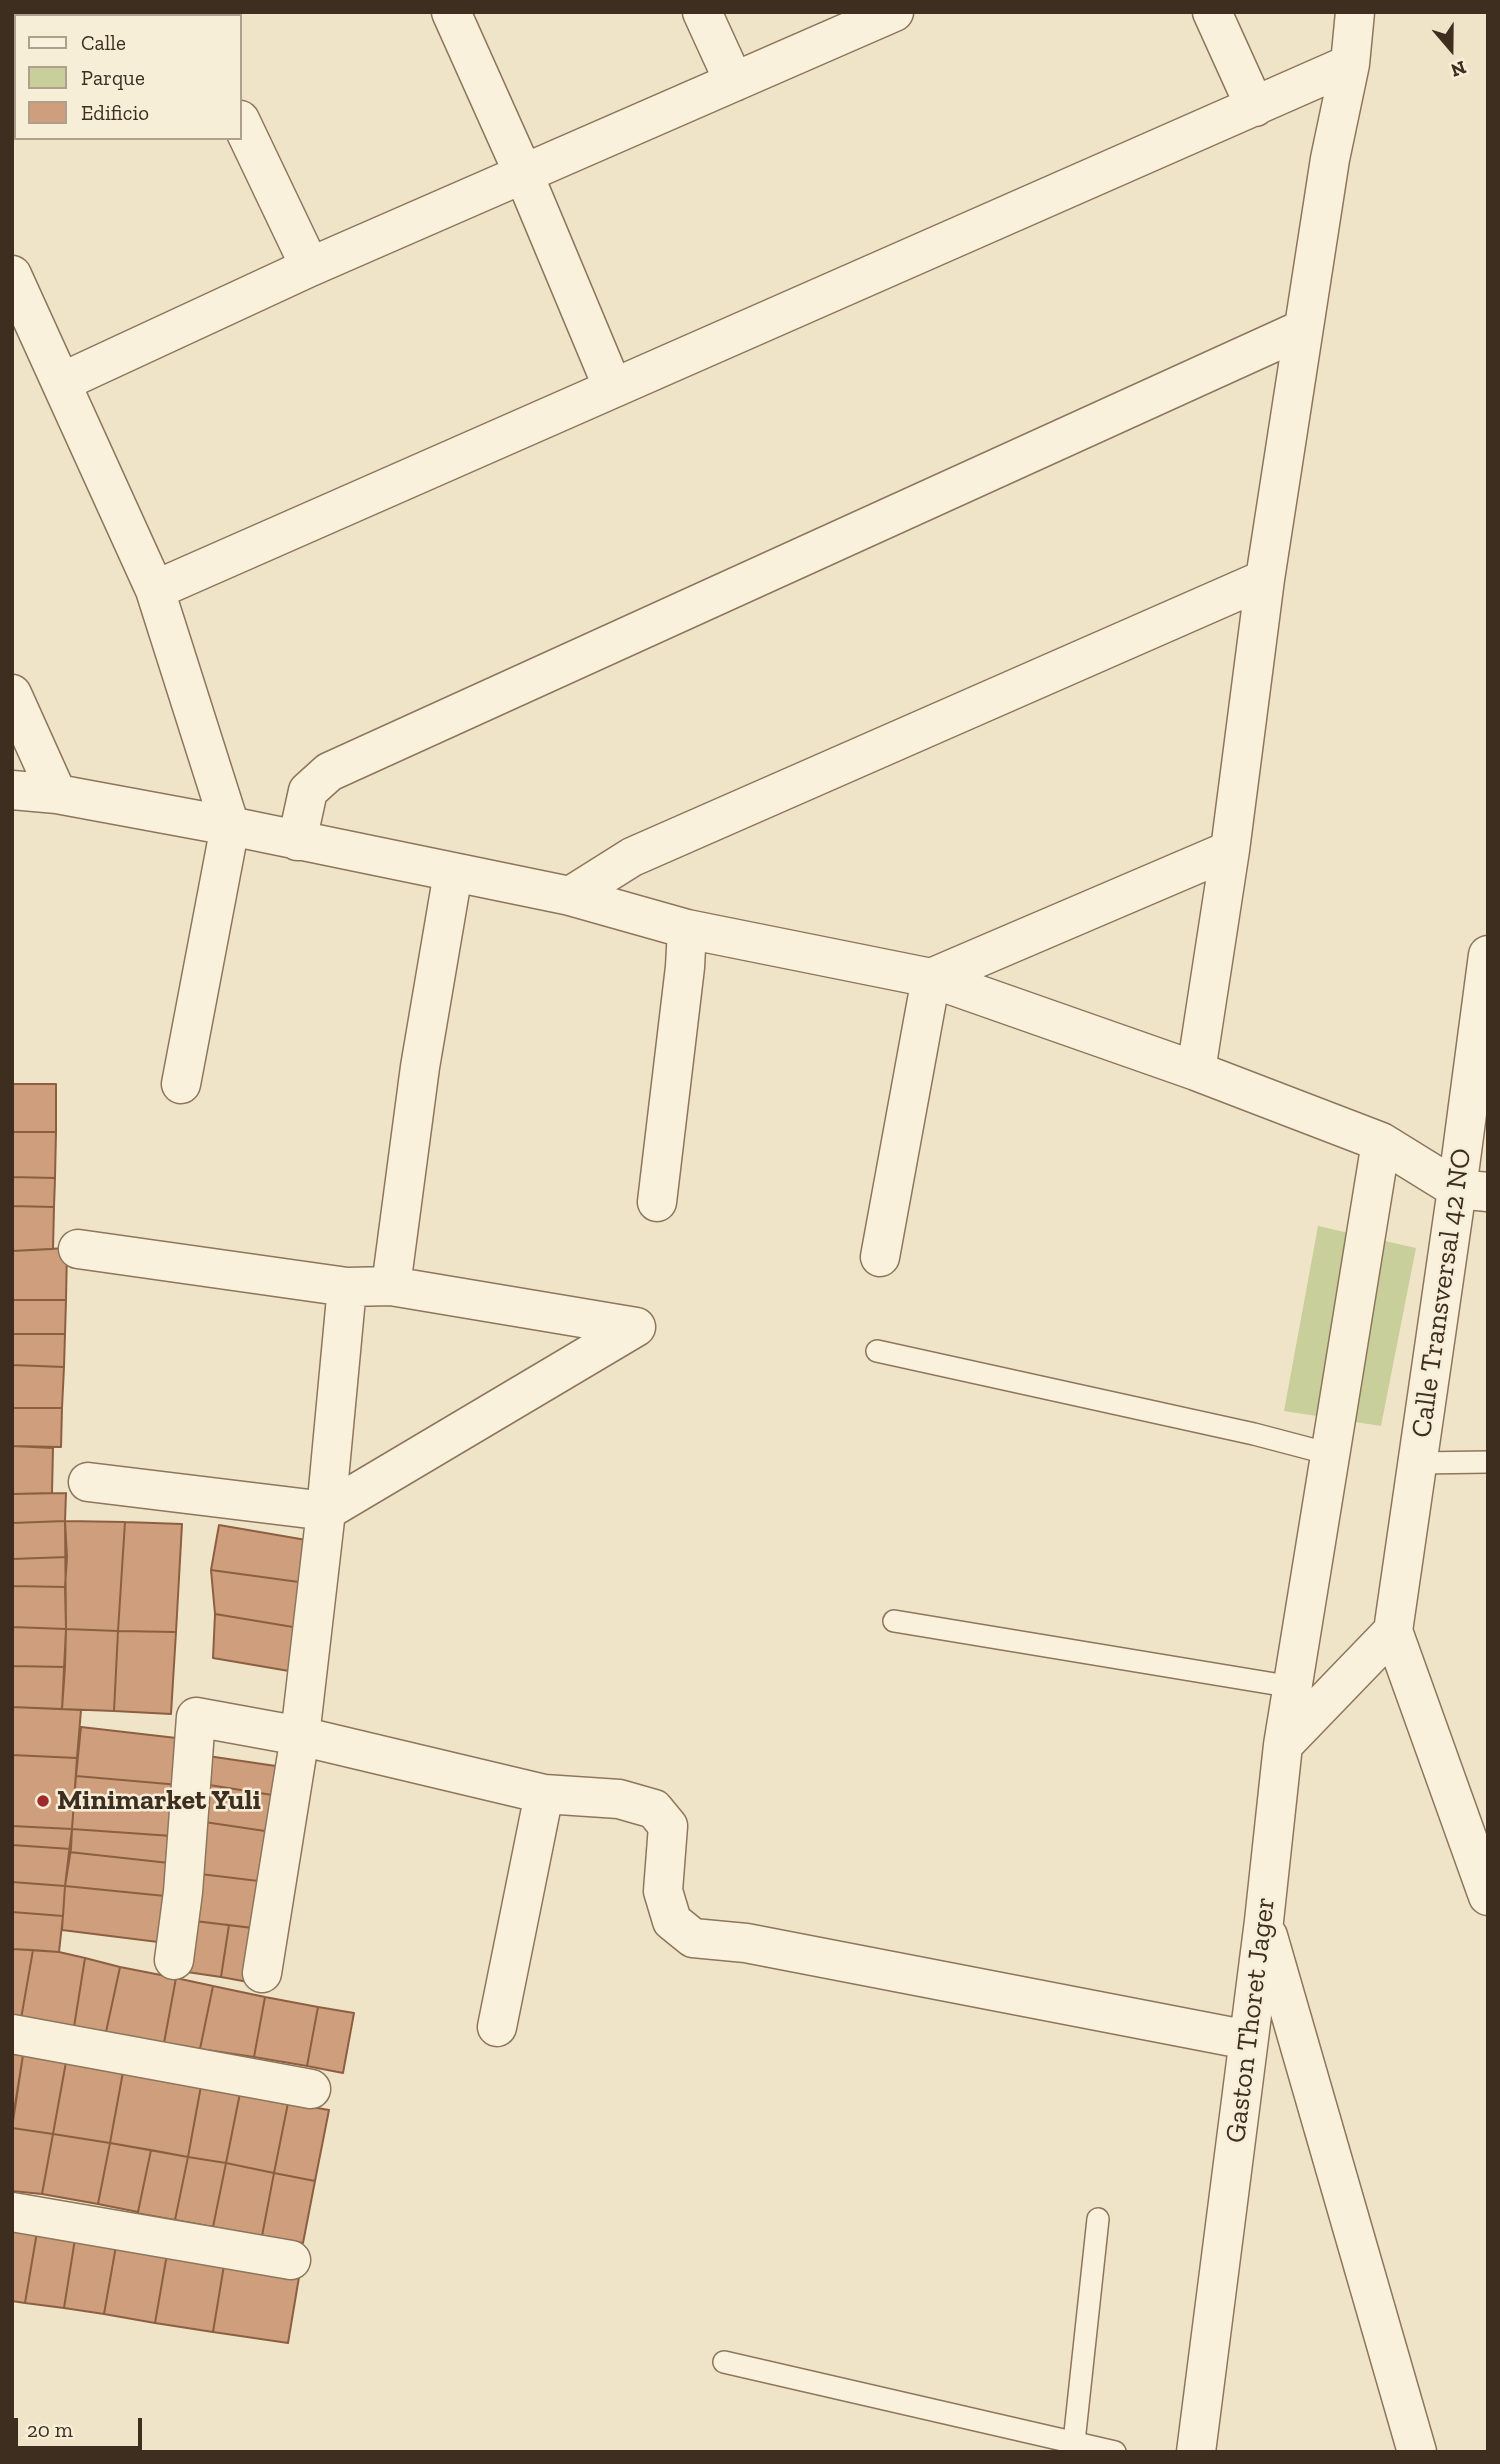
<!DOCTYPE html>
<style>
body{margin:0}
#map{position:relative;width:1500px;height:2464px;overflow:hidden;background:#f0e4c8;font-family:"Zilla Slab",serif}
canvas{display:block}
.frame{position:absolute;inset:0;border:14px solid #3d2e20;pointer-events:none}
.legend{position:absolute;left:14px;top:14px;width:228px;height:126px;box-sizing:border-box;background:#f7eed8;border:2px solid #ada18e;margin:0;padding:9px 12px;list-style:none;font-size:21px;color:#3d2e20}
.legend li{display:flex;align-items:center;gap:14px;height:35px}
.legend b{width:35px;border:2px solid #ada18e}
.north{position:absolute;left:1416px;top:14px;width:70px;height:70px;-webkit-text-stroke:5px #f7eed8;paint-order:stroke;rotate:160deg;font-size:19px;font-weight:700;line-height:28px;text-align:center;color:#3d2e20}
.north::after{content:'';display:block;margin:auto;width:24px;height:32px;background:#3d2e20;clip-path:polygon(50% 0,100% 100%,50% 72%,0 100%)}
.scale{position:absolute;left:14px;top:2418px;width:128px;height:32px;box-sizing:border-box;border:4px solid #3d2e20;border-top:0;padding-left:9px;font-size:21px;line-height:24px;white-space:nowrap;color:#3d2e20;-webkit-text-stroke:5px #f7eed8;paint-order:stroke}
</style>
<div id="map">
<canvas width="1500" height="2464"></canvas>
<div class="frame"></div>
<ul class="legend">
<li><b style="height:9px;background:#faf1dc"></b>Calle</li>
<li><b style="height:19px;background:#c9cf9b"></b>Parque</li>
<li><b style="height:19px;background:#cf9f7d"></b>Edificio</li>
</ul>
<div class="north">N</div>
<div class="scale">20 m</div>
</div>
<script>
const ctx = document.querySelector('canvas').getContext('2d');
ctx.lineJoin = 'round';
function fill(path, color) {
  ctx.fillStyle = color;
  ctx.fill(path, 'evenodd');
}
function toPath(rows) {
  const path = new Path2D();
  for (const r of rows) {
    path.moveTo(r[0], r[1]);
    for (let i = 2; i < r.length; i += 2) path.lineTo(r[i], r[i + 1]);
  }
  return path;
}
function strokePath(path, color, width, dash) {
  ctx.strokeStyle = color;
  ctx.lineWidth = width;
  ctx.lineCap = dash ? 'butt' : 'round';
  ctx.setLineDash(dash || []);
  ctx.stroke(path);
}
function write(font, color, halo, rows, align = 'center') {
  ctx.font = font + ' "Zilla Slab",serif';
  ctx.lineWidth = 5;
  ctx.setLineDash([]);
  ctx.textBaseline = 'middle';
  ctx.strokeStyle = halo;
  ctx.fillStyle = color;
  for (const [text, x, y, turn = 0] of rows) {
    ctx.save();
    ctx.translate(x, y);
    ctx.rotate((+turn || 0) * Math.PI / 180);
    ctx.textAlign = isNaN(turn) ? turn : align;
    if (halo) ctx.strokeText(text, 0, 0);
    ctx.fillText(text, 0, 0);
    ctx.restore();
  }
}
const green = toPath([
 [1318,1226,1416,1248,1381,1426,1284,1411]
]);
const building = toPath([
 [12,1084,56,1084,56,1132,12,1132,12,1084],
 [12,1132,56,1132,55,1178,12,1177,12,1132],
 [12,1177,55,1178,54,1207,12,1206,12,1177],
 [12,1206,54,1207,53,1249,12,1251,12,1206],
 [67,1248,66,1300,12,1300,12,1251,67,1248],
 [12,1300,66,1300,65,1334,12,1334,12,1300],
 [12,1334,65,1334,64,1367,12,1365,12,1334],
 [12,1365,64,1367,62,1408,12,1408,12,1365],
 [12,1408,62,1408,61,1447,12,1446,12,1408],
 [12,1446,53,1448,52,1493,12,1494,12,1446],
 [66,1493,65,1521,12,1523,12,1494,66,1493],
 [65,1521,67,1557,12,1559,12,1523,65,1521],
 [65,1521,125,1522,118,1631,66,1629,65,1521],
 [125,1522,182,1524,176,1632,118,1631,125,1522],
 [219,1525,312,1541,306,1583,211,1570,219,1525],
 [67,1557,65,1587,12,1586,12,1559,67,1557],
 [211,1570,306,1583,299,1628,215,1614,211,1570],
 [12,1586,65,1587,66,1629,12,1627,12,1586],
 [215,1614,299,1628,289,1671,213,1658,215,1614],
 [12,1627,66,1629,65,1667,12,1666,12,1627],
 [66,1629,118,1631,114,1711,62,1709,66,1629],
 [118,1631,176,1632,171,1714,114,1711,118,1631],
 [12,1666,65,1667,62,1709,12,1707,12,1666],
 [12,1707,81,1710,77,1758,12,1755,12,1707],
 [81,1727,185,1739,180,1785,76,1776,81,1727],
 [12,1755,77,1758,72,1829,12,1826,12,1755],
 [208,1756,296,1769,291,1798,203,1784,208,1756],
 [76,1776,180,1785,172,1836,72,1829,76,1776],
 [203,1784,291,1798,285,1834,198,1821,203,1784],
 [198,1821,285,1834,275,1883,192,1873,198,1821],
 [12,1826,72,1829,71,1849,12,1845,12,1826],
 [72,1829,172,1836,169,1863,69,1852,72,1829],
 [12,1845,71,1849,65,1886,12,1882,12,1845],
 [69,1852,169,1863,165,1896,65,1886,69,1852],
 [192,1873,275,1883,269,1930,186,1920,192,1873],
 [12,1882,65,1886,63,1916,12,1912,12,1882],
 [65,1886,165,1896,158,1942,62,1930,65,1886],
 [12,1912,63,1916,59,1952,12,1949,12,1912],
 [186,1920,229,1925,221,1977,180,1971,186,1920],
 [229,1925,269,1930,259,1984,221,1977,229,1925],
 [12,1949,33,1950,21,2019,12,2018,12,1949],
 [33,1950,59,1952,85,1958,74,2027,21,2019,33,1950],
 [85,1958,120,1967,106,2032,74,2027,85,1958],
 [120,1967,176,1978,164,2043,106,2032,120,1967],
 [176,1978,213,1986,200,2049,164,2043,176,1978],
 [213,1986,265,1997,254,2057,200,2049,213,1986],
 [265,1997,318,2007,307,2066,254,2057,265,1997],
 [318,2007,354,2013,343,2073,307,2066,318,2007],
 [12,2054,23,2055,12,2124,12,2054],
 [23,2055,66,2062,53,2134,12,2128,23,2055],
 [66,2062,123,2072,110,2143,53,2134,66,2062],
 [123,2072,201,2086,188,2157,110,2143,123,2072],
 [201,2086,240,2093,226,2163,188,2157,201,2086],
 [240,2093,288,2103,274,2173,226,2163,240,2093],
 [288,2103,329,2110,315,2181,274,2173,288,2103],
 [12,2128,53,2134,42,2194,12,2191,12,2128],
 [53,2134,110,2143,98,2204,42,2194,53,2134],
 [110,2143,151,2150,138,2212,98,2204,110,2143],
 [151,2150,188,2157,175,2220,136,2213,138,2212,151,2150],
 [188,2157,226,2163,213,2227,175,2220,188,2157],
 [226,2163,274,2173,262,2236,213,2227,226,2163],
 [274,2173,315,2181,303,2243,262,2236,274,2173],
 [12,2228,37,2232,25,2303,12,2301,12,2228],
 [37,2232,75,2239,64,2308,25,2303,37,2232],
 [75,2239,116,2246,104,2314,64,2308,75,2239],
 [116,2246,167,2254,155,2323,104,2314,116,2246],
 [167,2254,224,2265,213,2332,155,2323,167,2254],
 [224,2265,299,2277,288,2343,213,2332,224,2265]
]);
const lane = toPath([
 [877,1351,1254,1434,1330,1454],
 [1418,1463,1488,1462],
 [894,1621,1293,1687],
 [724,2362,1115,2452],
 [1074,2442,1098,2219]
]);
const street = toPath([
 [188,12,190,16],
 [451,12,524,175,613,388],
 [702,12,734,82],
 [1212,12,1255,107],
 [240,120,310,267],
 [12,275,155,590,230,826,570,896,687,929,931,978,1196,1071,1381,1142,1457,1189,1488,1192],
 [62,382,310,267,894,12],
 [155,590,1350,64],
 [12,694,57,794],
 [12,790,57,794,230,826,181,1084],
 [297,841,308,791,329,772,1303,329],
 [570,896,632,857,1265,579],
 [1488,955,1457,1189,1393,1631,1488,1896],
 [1196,1071,1230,850,1265,579,1330,159,1350,64,1355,12],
 [657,1202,685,967,687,929],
 [78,1249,347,1287,391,1286,636,1327],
 [880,1257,931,978,1230,850],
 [391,1286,420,1067,453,873],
 [88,1482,326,1511,636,1327],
 [1283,1745,1381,1142],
 [1268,1936,1417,2452],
 [174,1960,183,1892,196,1717,300,1736,544,1794,619,1799,654,1809,668,1826,663,1891,672,1921,693,1938,746,1943,1248,2040],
 [262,1973,300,1736,326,1511,347,1287],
 [497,2027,544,1794],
 [12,2034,311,2089],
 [12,2212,291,2260],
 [1196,2452,1264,1921,1283,1745,1393,1631]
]);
const markers = [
 [43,1801,7,"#9e2a2b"]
];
const streetNames = [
 ["Calle Transversal 42 NO",1442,1293,-82],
 ["Gaston Thoret Jager",1251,2020,-83]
];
const poiNames = [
 ["Minimarket Yuli",57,1801]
];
fill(green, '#c9cf9b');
fill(building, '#cf9f7d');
strokePath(building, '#8d5f41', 2);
strokePath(lane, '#8d765c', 24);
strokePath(street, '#8d765c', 41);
strokePath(lane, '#faf1dc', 21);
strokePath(street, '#faf1dc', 38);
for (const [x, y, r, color] of markers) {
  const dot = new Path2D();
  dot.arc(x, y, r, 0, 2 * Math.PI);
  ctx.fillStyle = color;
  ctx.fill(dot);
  strokePath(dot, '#f7eed8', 2.5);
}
write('28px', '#3d2e20', '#f7eed8', streetNames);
write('bold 28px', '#3d2e20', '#f7eed8', poiNames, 'left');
</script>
